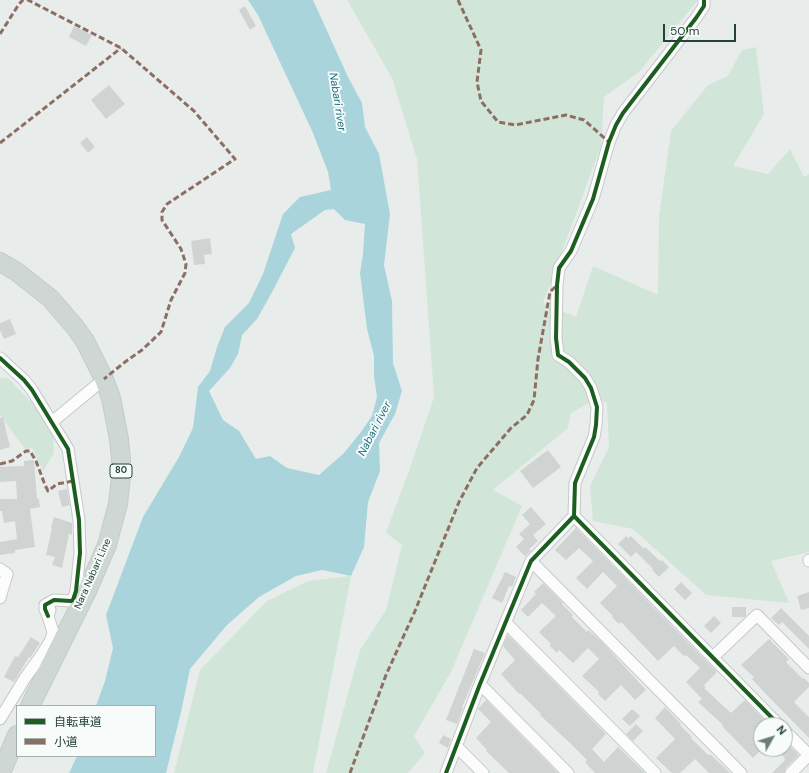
<!DOCTYPE html>
<meta charset="utf-8">
<style>
body{margin:0}
#map{position:relative;width:809px;height:773px;overflow:hidden;background:#e8edeb;font-family:"DM Sans","Noto Sans JP",sans-serif}
canvas{display:block}
.legend{position:absolute;left:16px;top:705px;width:140px;height:52px;box-sizing:border-box;background:#f7fbf9;border:1px solid #a3b1ad;margin:0;padding:5px 7px;list-style:none;font-size:12px;color:#24423a}
.legend li{display:flex;align-items:center;gap:8px;height:20px}
.legend b{width:20px;border:1px solid #a3b1ad}
.north{position:absolute;left:753px;top:717px;width:40px;height:40px;box-sizing:border-box;background:#f7fbf9;border:1px solid #a3b1ad;border-radius:50%;rotate:51deg;font-size:11px;font-weight:700;line-height:16px;text-align:center;color:#24423a}
.north::after{content:'';display:block;margin:auto;width:14px;height:18px;background:#697e78;clip-path:polygon(50% 0,100% 100%,50% 72%,0 100%)}
.scale{position:absolute;left:663px;top:24px;width:73px;height:18px;box-sizing:border-box;border:2px solid #24423a;border-top:0;padding-left:5px;font-size:12px;line-height:14px;white-space:nowrap;color:#24423a;-webkit-text-stroke:3px #f7fbf9;paint-order:stroke}
</style>
<div id="map">
<canvas width="809" height="773"></canvas>
<ul class="legend">
<li><b style="height:5px;background:#1b5e20"></b>自転車道</li>
<li><b style="height:5px;background:#8d6e63"></b>小道</li>
</ul>
<div class="north">N</div>
<div class="scale">50 m</div>
</div>
<script>
const ctx = document.querySelector('canvas').getContext('2d');
ctx.lineJoin = 'round';
function fill(path, color) {
  ctx.fillStyle = color;
  ctx.fill(path, 'evenodd');
}
function toPath(rows) {
  const path = new Path2D();
  for (const r of rows) {
    path.moveTo(r[0], r[1]);
    for (let i = 2; i < r.length; i += 2) path.lineTo(r[i], r[i + 1]);
  }
  return path;
}
function strokePath(path, color, width, dash) {
  ctx.strokeStyle = color;
  ctx.lineWidth = width;
  ctx.lineCap = dash ? 'butt' : 'round';
  ctx.setLineDash(dash || []);
  ctx.stroke(path);
}
function write(font, color, halo, rows, align = 'center') {
  ctx.font = font + ' "DM Sans",sans-serif';
  ctx.lineWidth = 4;
  ctx.setLineDash([]);
  ctx.textBaseline = 'middle';
  ctx.strokeStyle = halo;
  ctx.fillStyle = color;
  for (const [text, x, y, turn = 0] of rows) {
    ctx.save();
    ctx.translate(x, y);
    ctx.rotate((+turn || 0) * Math.PI / 180);
    ctx.textAlign = isNaN(turn) ? turn : align;
    if (halo) ctx.strokeText(text, 0, 0);
    ctx.fillText(text, 0, 0);
    ctx.restore();
  }
}
const green = toPath([
 [347,0,698,0,639,72,604,97,601,146,543,303,576,317,593,266,658,295,659,216,671,131,708,85,728,76,742,50,756,47,764,114,733,166,768,174,790,149,804,177,809,174,809,552,771,561,789,603,706,595,633,529,593,521,590,486,609,447,607,403,596,399,571,413,568,428,493,490,522,506,451,672,414,736,425,753,408,773,326,773,360,650,386,610,402,545,386,533,411,465,434,397,417,159,392,78],
 [0,378,8,378,36,407,53,436,54,453,43,471,32,448,25,449,0,415],
 [351,576,313,773,174,773,200,670,267,601,308,581]
]);
const water = toPath([
 [248,0,313,0,348,77,362,103,365,127,379,154,390,214,384,265,392,301,393,363,402,391,395,414,379,443,380,471,368,502,364,547,351,576,322,570,296,576,259,597,227,625,190,669,181,712,166,773,69,773,77,756,155,756,155,706,96,706,105,681,113,648,106,615,143,517,179,457,193,428,198,387,210,371,217,347,225,327,249,303,263,274,283,214,300,197,331,190,328,172,313,133,258,15],
 [334,209,345,220,365,224,363,254,360,273,367,329,374,356,374,376,377,397,372,416,361,432,344,453,319,475,287,468,270,456,256,459,239,431,223,420,209,391,230,368,238,354,242,335,257,319,271,294,295,248,291,234,325,210]
]);
const building = toPath([
 [245,6,256,26,250,30,239,10],
 [74,26,92,35,86,46,69,37],
 [109,85,125,104,106,119,91,100],
 [87,137,95,147,88,153,80,143],
 [210,238,212,254,204,255,205,264,194,265,191,241],
 [10,319,16,334,4,339,0,330,0,323],
 [3,417,10,447,0,450,0,418],
 [548,450,561,467,533,488,520,471],
 [34,460,37,499,39,499,40,507,30,509,35,547,15,550,15,553,0,555,0,542,17,539,15,521,4,523,2,511,0,511,0,499,17,499,16,481,0,482,0,467,24,466,24,461],
 [67,489,70,505,62,507,58,491],
 [531,507,546,524,533,535,538,541,529,549,531,551,525,556,516,547,524,539,519,534,530,524,522,515],
 [54,517,72,523,72,535,69,534,62,568,52,565,55,557,46,555,52,528,51,527],
 [576,528,717,672,704,685,706,687,704,688,731,713,745,700,769,725,761,725,761,750,753,758,722,726,723,725,698,702,702,699,686,682,700,668,686,655,684,656,674,646,658,661,621,622,619,624,612,617,613,616,600,603,617,586,603,572,587,589,576,578,593,561,579,548,566,560,555,550],
 [626,536,628,538,631,536,644,549,645,547,660,561,662,560,669,567,659,577,652,570,653,569,636,552,631,557,618,544],
 [505,572,516,577,512,587,509,586,502,603,492,598],
 [681,582,692,593,685,600,674,589],
 [543,583,563,603,562,604,573,615,572,617,587,632,588,630,601,641,646,690,635,700,621,685,605,701,598,694,599,692,582,676,599,659,588,648,573,663,559,650,557,653,549,645,551,644,539,632,556,616,542,603,528,617,521,610,536,594,534,592],
 [809,592,809,608,801,610,797,596],
 [732,607,746,607,746,616,744,617,732,617],
 [781,608,809,636,809,649,782,622,779,625,771,618],
 [714,616,721,623,711,633,704,626],
 [508,635,606,734,592,749,604,762,618,747,645,773,595,773,585,762,587,760,570,743,558,732,540,715,541,714,520,693,519,694,501,674,515,660,503,646],
 [31,637,40,643,30,658,29,657,14,682,4,677,15,656,18,657],
 [769,639,789,659,786,662,803,679,804,678,809,683,809,687,794,702,809,717,809,738,764,692,752,679,754,677,741,665],
 [474,649,485,653,462,707,463,708,457,724,446,720],
 [486,700,558,773,509,773,486,751,487,750,476,738,491,722,478,709],
 [665,707,681,724,680,725,692,737,691,738,708,755,710,754,730,773,709,773,695,759,680,773,672,773,656,758,675,739,655,718],
 [632,709,640,716,630,726,622,719],
 [636,724,643,731,633,741,626,734],
 [443,735,451,739,448,748,439,743],
 [785,741,799,755,786,768,784,773,772,773,785,760,784,759,785,758,776,749,785,749]
]);
const street = toPath([
 [704,0,704,6,696,18,623,113,616,125,609,142,593,199,571,251,559,268,557,285,556,338,558,355,569,362,585,378,591,388,597,407,596,425,594,437,575,483,574,516,779,725],
 [0,358,24,380,32,390,68,449,79,520,80,553,76,591,73,600,71,601,54,600,45,605,45,609,48,616],
 [52,422,104,379],
 [809,560,809,561],
 [531,561,741,773],
 [0,569,7,574,0,598],
 [506,623,655,773],
 [713,657,757,615,809,668],
 [480,684,568,773],
 [0,719,25,678,43,653,51,640,53,632,48,616,50,610],
 [785,731,809,755],
 [457,747,483,773],
 [446,773,480,684,531,561,574,516],
 [791,773,809,755]
]);
const primary = toPath([
 [0,262,17,272,50,298,75,327,85,341,104,379,111,398,119,439,121,460,121,476,118,504,107,545,87,591,30,706],
 [1,773,17,735]
]);
const quiet = toPath([
 [458,0,481,50,477,82,481,101,498,122,515,125,566,115,584,120,609,142],
 [0,34,19,4,23,0,28,0,121,48,194,111,235,159,167,204,162,212,162,220,181,249,186,264,185,273,171,300,161,332,142,350,125,362,104,379],
 [0,143,121,48],
 [0,464,12,461,26,451,30,451,36,461,45,485,48,491,57,484,73,481],
 [350,773,386,675,415,611,459,502,477,468,511,428,527,415,534,400,538,359,550,292,557,285]
]);
const cycleway = toPath([
 [704,0,704,6,696,18,623,113,616,125,609,142,593,199,571,251,559,268,557,285,556,338,558,355,569,362,585,378,591,388,597,407,596,425,594,437,575,483,574,516,779,725],
 [0,358,24,380,32,390,68,449,79,520,80,553,76,591,73,600,71,601,54,600,45,605,45,609,48,616],
 [446,773,480,684,531,561,574,516]
]);
const shields = [
 [121,471,22]
];
const shieldNames = [
 ["80",121,471]
];
const streetNames = [
 ["Nara Nabari Line",93,574,-66]
];
const waterNames = [
 ["Nabari river",337,102,81],
 ["Nabari river",375,429,-63]
];
fill(green, '#d1e6d8');
fill(water, '#a9d4db');
fill(building, '#cfd4d2');
strokePath(street, '#c5cac8', 13);
strokePath(primary, '#c3ccc9', 20);
strokePath(street, '#fcfcfc', 11);
strokePath(primary, '#cfd7d5', 18);
strokePath(quiet, '#8d6e63', 3, [6, 3]);
strokePath(cycleway, '#1b5e20', 4);
for (const [x, y, w] of shields) {
  const box = new Path2D();
  box.roundRect(x - w / 2, y - 7, w, 14, 3);
  ctx.fillStyle = '#f7fbf9';
  ctx.fill(box);
  strokePath(box, '#24423a', 1);
}
write('bold 9px', '#24423a', null, shieldNames);
write('10px', '#24423a', '#f7fbf9', streetNames);
write('italic 11px', '#1c6f80', '#f7fbf9', waterNames);
</script>
